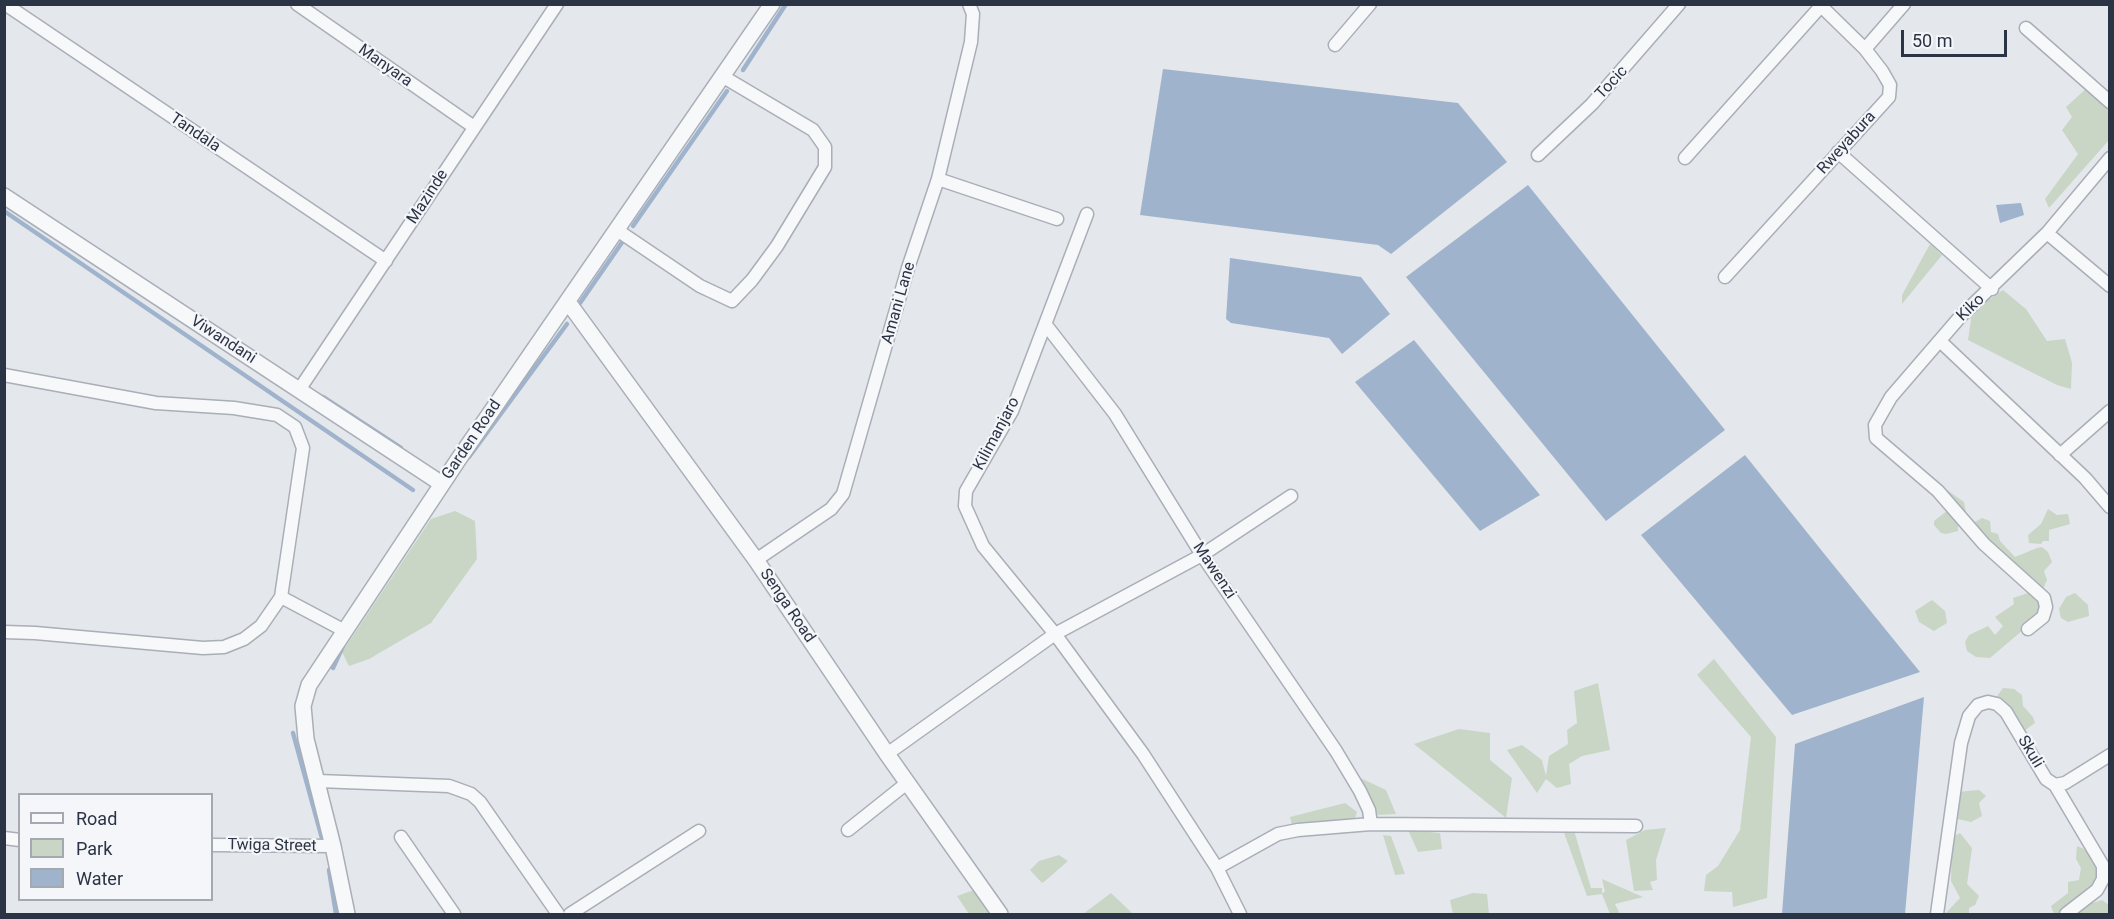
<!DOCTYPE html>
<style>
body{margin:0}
#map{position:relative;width:2114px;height:919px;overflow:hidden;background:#e4e7ec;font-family:Roboto,sans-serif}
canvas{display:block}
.frame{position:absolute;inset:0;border:6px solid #2b3445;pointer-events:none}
.legend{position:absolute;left:18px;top:793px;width:195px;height:108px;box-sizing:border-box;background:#f4f6f9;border:2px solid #a4a8b1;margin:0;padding:8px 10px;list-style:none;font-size:18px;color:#2b3445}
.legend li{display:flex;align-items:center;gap:12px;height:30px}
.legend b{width:30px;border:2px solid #a4a8b1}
.scale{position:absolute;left:1901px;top:30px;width:106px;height:27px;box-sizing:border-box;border:3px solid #2b3445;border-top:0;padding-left:8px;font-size:18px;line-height:21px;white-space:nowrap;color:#2b3445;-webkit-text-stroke:4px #f4f6f9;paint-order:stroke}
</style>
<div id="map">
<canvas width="2114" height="919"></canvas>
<div class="frame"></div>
<ul class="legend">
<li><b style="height:8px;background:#f7f8fa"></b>Road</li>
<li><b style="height:16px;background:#c9d6c5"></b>Park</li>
<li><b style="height:16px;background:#9fb4cc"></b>Water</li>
</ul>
<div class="scale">50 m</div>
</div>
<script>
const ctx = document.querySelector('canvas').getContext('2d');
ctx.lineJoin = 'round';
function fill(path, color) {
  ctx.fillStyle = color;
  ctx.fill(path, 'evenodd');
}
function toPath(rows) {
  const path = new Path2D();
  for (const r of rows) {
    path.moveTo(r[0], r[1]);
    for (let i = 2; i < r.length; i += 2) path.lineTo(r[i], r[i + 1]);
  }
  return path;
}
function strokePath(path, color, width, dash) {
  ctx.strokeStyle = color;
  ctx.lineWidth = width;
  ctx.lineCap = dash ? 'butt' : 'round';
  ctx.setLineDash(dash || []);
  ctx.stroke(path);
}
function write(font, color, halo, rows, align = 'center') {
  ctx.font = font + ' Roboto,sans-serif';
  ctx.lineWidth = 4.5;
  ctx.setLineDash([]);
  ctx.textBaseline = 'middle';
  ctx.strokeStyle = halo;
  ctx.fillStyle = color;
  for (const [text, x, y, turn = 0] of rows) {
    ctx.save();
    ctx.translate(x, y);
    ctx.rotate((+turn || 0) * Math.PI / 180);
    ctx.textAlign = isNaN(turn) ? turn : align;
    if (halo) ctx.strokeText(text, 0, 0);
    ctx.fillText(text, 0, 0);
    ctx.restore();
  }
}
const green = toPath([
 [2088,87,2109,105,2109,140,2049,208,2045,199,2078,154,2062,130,2072,117,2066,107],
 [1930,244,1942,255,1902,304,1902,295],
 [2003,290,2026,309,2047,341,2065,339,2072,363,2071,389,2057,385,1968,340,1971,320,1968,310,1974,295,1990,299],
 [1947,490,1964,502,1967,517,1958,518,1958,531,1946,534,1941,533,1934,525,1934,521,1948,510,1945,504,1939,503,1938,493],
 [2048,509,2057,515,2068,514,2070,524,2049,530,2049,541,2043,541,2041,544,2029,543,2028,535,2041,524],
 [455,511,475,521,477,559,431,623,369,659,349,666,342,652,431,519],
 [1970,517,1975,522,1982,518,1990,521,1991,532,1998,534,2000,541,2015,557,2037,548,2042,547,2048,552,2052,562,2044,571,2047,580,2043,589,2036,587,2012,564,2009,557,2002,557,1964,520],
 [2031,592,2045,603,2044,612,1990,658,1976,657,1967,651,1965,642,1969,635,1988,626,1995,635,2003,626,1995,617,2014,604,2013,598],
 [2075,593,2088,605,2089,616,2068,622,2061,618,2059,609,2066,597],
 [1932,600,1945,611,1947,623,1934,631,1919,622,1915,611],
 [1714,659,1776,737,1767,898,1733,907,1732,892,1704,891,1706,875,1718,866,1740,830,1751,737,1697,675],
 [1598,683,1610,750,1582,756,1569,764,1571,784,1557,788,1546,779,1537,793,1507,750,1522,745,1542,760,1546,776,1549,756,1568,744,1567,730,1577,723,1574,691],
 [2003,688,2014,689,2022,695,2023,706,2033,717,2035,723,2024,731,1995,699],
 [1459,729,1490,733,1490,760,1512,778,1506,818,1414,744],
 [1356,776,1386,790,1396,814,1378,815],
 [1979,790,1986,796,1979,803,1982,816,1971,822,1953,818,1956,792],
 [1345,803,1357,812,1353,824,1293,829,1290,817],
 [1573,827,1591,888,1602,888,1602,893,1605,892,1602,879,1643,897,1615,904,1620,914,1610,914,1602,894,1587,896,1563,830],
 [1666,828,1656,860,1657,880,1650,882,1653,890,1634,891,1626,840,1645,830],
 [1408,830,1440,833,1442,849,1418,852],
 [1960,833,1972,848,1967,884,1979,896,1975,905,1969,908,1969,914,1945,914,1960,898,1951,881,1952,837],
 [1383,835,1391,836,1405,874,1395,875],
 [2077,846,2089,851,2092,859,2101,870,2083,906,2102,900,2109,905,2109,914,2054,914,2051,906,2068,893,2068,882,2079,880,2081,868,2076,859],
 [1059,855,1068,861,1045,881,1042,883,1030,870,1039,861],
 [974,890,990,914,969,914,957,896],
 [1111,893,1133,914,1083,914],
 [1473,893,1487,894,1489,914,1453,914,1450,900]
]);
const water = toPath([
 [1163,69,1458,103,1507,162,1391,254,1378,245,1140,215],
 [1528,185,1725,430,1606,521,1406,277],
 [2021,203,2024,215,2000,223,1996,205],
 [1230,258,1361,277,1390,314,1342,354,1329,338,1231,323,1226,319],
 [1414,340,1540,495,1480,531,1355,382],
 [1745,455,1826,556,1920,672,1792,715,1641,535],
 [1924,697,1905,914,1782,914,1795,744]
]);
const stream = toPath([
 [743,70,786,4],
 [4,211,413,490],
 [633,226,727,91],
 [580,303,623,241],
 [323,397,401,448],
 [469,457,567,324],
 [333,668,343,646],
 [293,733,323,842],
 [329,870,336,914]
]);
const minor = toPath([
 [5,4,386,261],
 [297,4,474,127],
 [2026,28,2110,102],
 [1335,45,1370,4],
 [1865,49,1904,4],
 [1838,152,1992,289],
 [1538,155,1592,104,1679,4],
 [1685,158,1821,6],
 [938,179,1057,219],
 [1087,214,1012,411,966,491,965,506,983,546,1055,634,1143,754,1217,868,1240,914],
 [617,230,700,286,732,301,752,280,777,246,825,167,825,147,813,130,722,76],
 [2047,233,2110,286],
 [1725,277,1889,97,1890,85,1882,71,1865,49,1819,4],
 [1046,325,1115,414,1202,555,1336,751,1360,791,1369,810,1371,824],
 [1941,342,2085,478,2110,507],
 [4,375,156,403,234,408,277,415,295,427,303,448,281,597,261,626,244,639,224,647,203,648,35,633,4,632],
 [299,390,557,4],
 [2060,455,2110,411],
 [756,560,831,509,843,494,908,268,938,179,971,42,973,14,969,4],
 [281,597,345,631],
 [2028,629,2043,617,2046,607,2044,598,1984,544,1938,491,1876,438,1875,425,1891,397,1960,317,2047,233,2110,158],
 [887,754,1055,634,1202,555,1291,496],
 [318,781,449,786,471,794,480,802,558,914],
 [2055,785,2103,866,2103,879,2097,890,2066,914],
 [848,830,907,783],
 [401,837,454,914],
 [4,838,20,840],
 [212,845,333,846],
 [1217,868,1278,834,1298,830,1371,824,1636,826],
 [570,914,699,831],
 [1937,914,1961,743,1969,716,1978,705,1988,702,1997,704,2006,712,2046,779,2055,785,2065,783,2110,755]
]);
const tertiary = toPath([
 [4,196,442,484],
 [568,302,756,560,887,754,1000,914],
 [347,914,333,846,306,739,303,706,309,685,458,460,772,4]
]);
const streetNames = [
 ["Manyara",385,66,35],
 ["Tocic",1612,83,-47],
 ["Tandala",195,133,34],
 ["Rweyabura",1847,143,-48],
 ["Mazinde",428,197,-57],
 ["Amani Lane",899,303,-74],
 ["Kiko",1971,308,-44],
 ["Viwandani",223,340,33],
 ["Kilimanjaro",997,434,-62],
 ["Garden Road",472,440,-56],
 ["Mawenzi",1214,571,56],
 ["Senga Road",787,606,56],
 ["Skuli",2030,752,59],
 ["Twiga Street",272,846,1]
];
fill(green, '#c9d6c5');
fill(water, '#9fb4cc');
strokePath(stream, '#9fb4cc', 4.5);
strokePath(minor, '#a9aeb7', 15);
strokePath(tertiary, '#a9aeb7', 18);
strokePath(minor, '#f7f8fa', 12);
strokePath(tertiary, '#f7f8fa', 15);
write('16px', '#2b3445', '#f4f6f9', streetNames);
</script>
